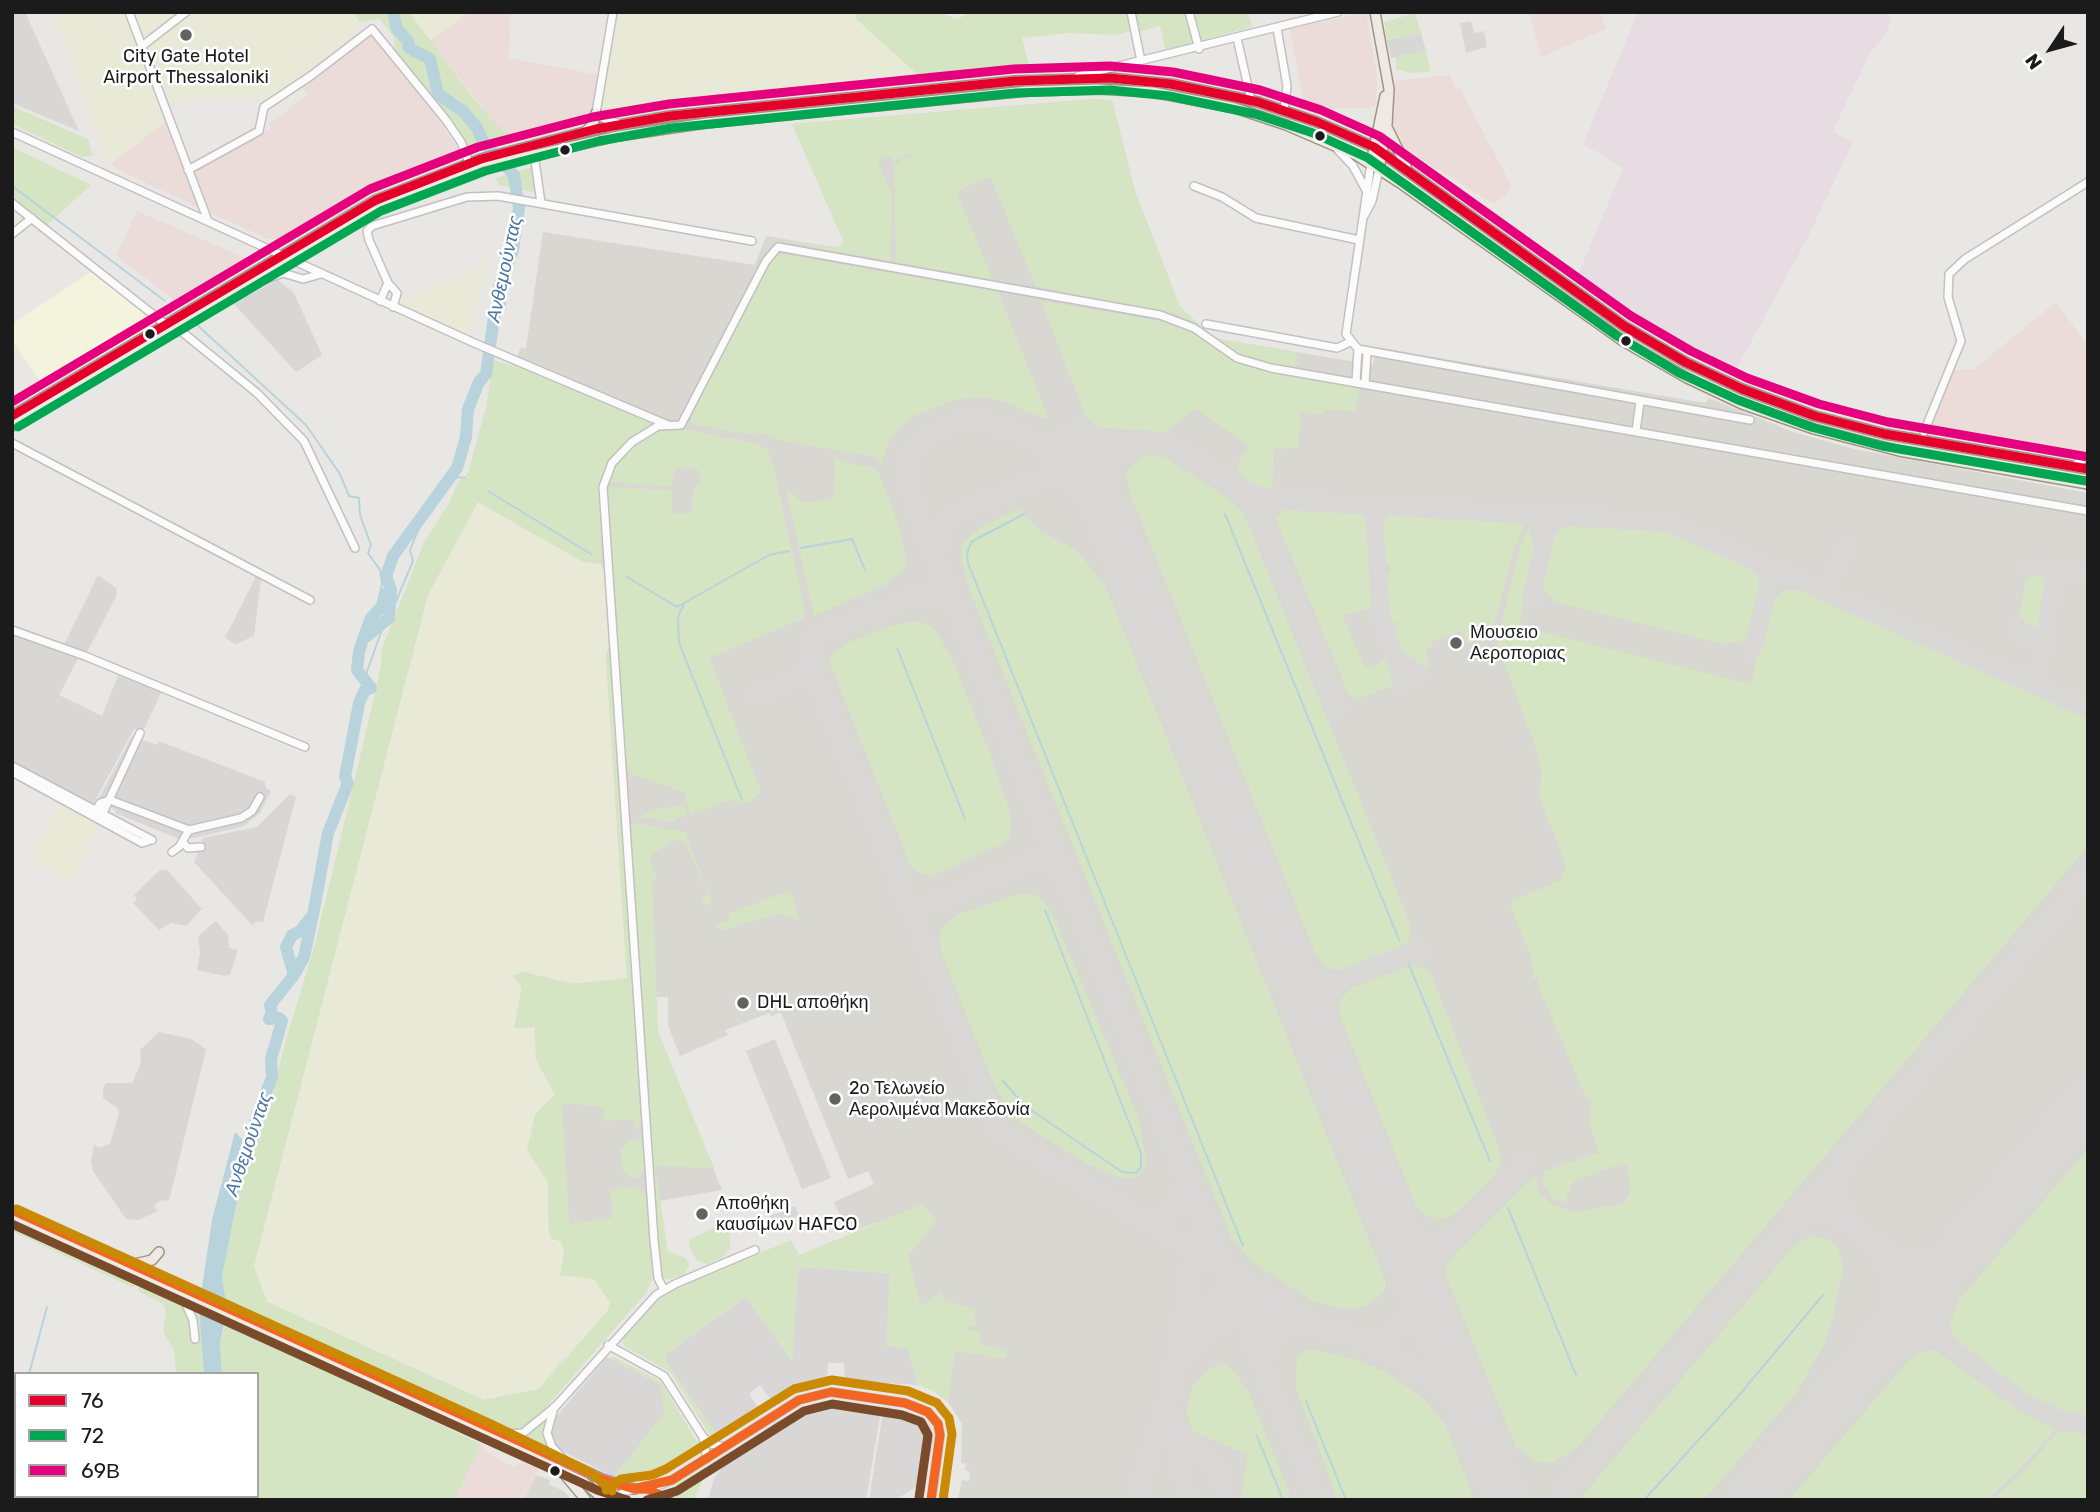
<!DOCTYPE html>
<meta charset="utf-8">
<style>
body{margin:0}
#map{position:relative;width:2100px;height:1512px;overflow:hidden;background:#e9e7e4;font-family:Rubik,sans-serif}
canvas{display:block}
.frame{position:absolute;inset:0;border:14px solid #1b1b1b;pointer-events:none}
.legend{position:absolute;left:14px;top:1372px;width:245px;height:126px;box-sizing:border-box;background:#fff;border:2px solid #a4a4a4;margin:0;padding:9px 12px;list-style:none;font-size:21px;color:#1b1b1b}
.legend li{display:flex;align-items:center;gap:14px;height:35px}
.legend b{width:35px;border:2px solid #a4a4a4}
.north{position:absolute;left:2016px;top:14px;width:70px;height:70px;-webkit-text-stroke:5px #fff;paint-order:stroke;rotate:234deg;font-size:19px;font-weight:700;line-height:28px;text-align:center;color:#1b1b1b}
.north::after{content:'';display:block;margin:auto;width:24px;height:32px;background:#1b1b1b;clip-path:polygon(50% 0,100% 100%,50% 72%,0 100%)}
</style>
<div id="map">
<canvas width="2100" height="1512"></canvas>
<div class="frame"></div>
<ul class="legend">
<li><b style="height:9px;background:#e4002b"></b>76</li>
<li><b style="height:9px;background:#00a651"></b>72</li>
<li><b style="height:9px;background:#e5007d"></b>69Β</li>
</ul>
<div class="north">N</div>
</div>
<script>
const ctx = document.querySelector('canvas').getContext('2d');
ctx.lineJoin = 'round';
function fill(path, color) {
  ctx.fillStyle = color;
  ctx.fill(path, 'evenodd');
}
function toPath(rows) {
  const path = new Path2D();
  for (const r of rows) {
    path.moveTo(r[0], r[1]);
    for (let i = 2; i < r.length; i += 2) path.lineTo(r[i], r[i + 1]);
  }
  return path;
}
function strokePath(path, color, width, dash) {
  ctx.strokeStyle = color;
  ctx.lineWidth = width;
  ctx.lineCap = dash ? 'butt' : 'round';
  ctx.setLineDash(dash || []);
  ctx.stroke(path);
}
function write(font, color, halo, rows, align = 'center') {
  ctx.font = font + ' Rubik,sans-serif';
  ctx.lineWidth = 5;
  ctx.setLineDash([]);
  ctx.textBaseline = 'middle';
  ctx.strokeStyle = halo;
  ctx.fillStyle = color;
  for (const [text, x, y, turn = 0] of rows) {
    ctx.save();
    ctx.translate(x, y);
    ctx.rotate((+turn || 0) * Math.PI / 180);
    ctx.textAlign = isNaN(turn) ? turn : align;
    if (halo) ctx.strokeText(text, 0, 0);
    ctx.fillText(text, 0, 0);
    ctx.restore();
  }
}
const residential = toPath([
 [12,12,25,12,79,131,12,103],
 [1471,21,1474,33,1484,31,1487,47,1466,53,1460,23],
 [1421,33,1426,51,1391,58,1387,40],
 [278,280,294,293,322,355,296,372,233,303],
 [98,575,116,588,117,595,86,654,63,647],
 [256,576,261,579,254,636,236,644,225,638],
 [12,632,79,657,59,695,102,716,119,673,162,691,143,731,134,729,92,806,12,763],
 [132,736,157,745,159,741,265,782,265,787,271,791,260,813,244,826,194,838,177,838,115,813,115,810,97,802],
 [290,794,296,797,263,922,258,921,252,925,194,862,203,838,257,827],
 [160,870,167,870,202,909,186,926,171,923,159,930,133,903,137,899,134,895],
 [216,921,228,935,229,948,238,950,230,975,225,976,197,970,200,953,198,936],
 [159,1032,191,1039,206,1049,169,1201,161,1200,154,1206,157,1211,139,1220,126,1219,93,1171,91,1162,94,1144,98,1148,110,1144,119,1113,118,1109,103,1098,103,1089,106,1083,132,1083,141,1063,140,1050],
 [775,1039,831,1178,802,1189,746,1051],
 [795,1206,799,1216,763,1230,760,1220],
 [803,1267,890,1273,887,1346,908,1348,918,1385,845,1380,844,1363,828,1363,827,1378,789,1392,773,1403,760,1385,749,1394,761,1411,720,1440,666,1362,666,1354,746,1297,792,1360,798,1269],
 [607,1357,661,1385,665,1413,614,1477,558,1449,551,1431,554,1419],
 [814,1403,863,1405,881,1410,866,1500,708,1500,714,1478,740,1447,777,1421],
 [884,1406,921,1416,930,1425,934,1437,923,1488,916,1487,895,1500,869,1500]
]);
const commercial = toPath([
 [469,12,510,12,509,58,599,75,591,118,514,137,495,123,430,41],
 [1366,12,1377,75,1376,104,1369,108,1305,109,1290,29],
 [1529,12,1601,12,1606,29,1541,57],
 [371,33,425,100,463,156,390,186,289,242,266,238,211,213,194,171,271,128,268,124,308,95,302,87],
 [1450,75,1455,88,1461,90,1511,185,1506,195,1494,204,1419,158,1400,145,1397,138,1394,127,1395,81],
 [166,121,203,210,109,165],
 [137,211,248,259,176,302,116,255],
 [2056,302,2088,346,2088,450,2075,459,1929,433,1954,370,1974,369],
 [481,1444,490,1454,514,1467,522,1462,538,1469,524,1500,455,1500]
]);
const industrial = toPath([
 [1638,12,1886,12,1891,21,1887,32,1869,55,1833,131,1853,142,1807,239,1733,375,1655,332,1576,279,1623,168,1583,144]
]);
const education = toPath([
 [95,269,160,320,99,358,93,350,41,382,12,341,12,324]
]);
const airport = toPath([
 [1092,99,1112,100,1135,191,1180,307,1214,338,1373,365,1376,347,1705,403,1709,398,1793,432,1854,449,2088,493,2088,1500,958,1500,962,1480,969,1481,970,1472,965,1470,966,1464,961,1463,962,1424,948,1402,932,1390,918,1385,878,1222,849,1233,842,1220,834,1202,874,1184,868,1171,848,1179,781,1013,771,1016,769,1013,725,1030,728,1035,680,1056,668,1026,668,997,656,997,658,1031,722,1190,659,1201,646,1256,516,1418,263,1306,520,348,526,348,543,232,755,265,766,236,838,248,844,242,792,124],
 [536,1475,550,1480,549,1484,565,1492,571,1500,524,1500]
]);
const farmland = toPath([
 [62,12,125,12,166,121,109,165,54,18],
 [135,12,351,12,360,23,351,37,283,88,265,98,196,98,172,106],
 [409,12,469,12,430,41],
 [617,12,856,12,856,19,926,82,702,103,607,117,601,110],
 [488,263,470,335,397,303],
 [478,502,582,561,601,564,605,573,611,638,606,657,627,979,572,984,523,972,513,976,522,988,514,1028,535,1027,536,1059,555,1095,539,1110,527,1149,548,1182,549,1232,551,1238,562,1242,564,1254,561,1275,594,1279,610,1302,603,1318,561,1361,539,1389,484,1400,267,1302,254,1267,428,595],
 [59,803,98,824,71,883,30,860]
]);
const grass = toPath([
 [352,12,409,12,471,95,495,123,514,137,469,150,395,53,394,38,380,19,360,22],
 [856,12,938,12,957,19,972,12,1129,12,1132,30,1117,35,1069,33,1022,38,1030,69,926,82,856,19],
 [1135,12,1188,12,1195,42,1165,50,1160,26,1139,32],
 [1194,12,1248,12,1252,27,1202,40],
 [1415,13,1421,33,1387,40,1384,22],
 [1426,51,1431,72,1411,73,1396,69,1396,57],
 [1092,99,1112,100,1135,191,1180,307,1214,338,1297,353,1295,370,1245,359,1179,315,1036,286,990,176,956,192,993,280,896,262,894,166,918,149,893,162,889,155,877,161,892,194,890,261,766,238,835,248,844,243,792,124],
 [12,106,88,139,93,156,82,157,12,124],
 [12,147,91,185,46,226,12,200],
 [531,167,538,193,499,185,496,178],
 [782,254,998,292,1049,420,996,399,975,397,951,401,916,415,901,426,889,442,881,464,876,457,779,440,762,433,747,434,692,424,690,414,772,258],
 [1041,301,1177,324,1198,333,1237,361,1357,385,1359,390,1355,411,1324,409,1323,414,1301,411,1298,448,1274,449,1272,492,1266,491,1241,476,1238,470,1239,460,1249,446,1196,408,1166,432,1095,427,1085,414],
 [493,360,516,366,653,419,655,424,617,451,602,477,601,564,582,561,478,502,428,595,254,1266,267,1302,484,1400,539,1389,608,1310,610,1302,594,1279,560,1275,564,1254,562,1242,551,1238,549,1232,548,1182,527,1149,535,1115,555,1095,536,1059,535,1027,514,1028,522,988,513,976,523,972,572,984,627,978,606,657,611,638,643,1120,635,1132,634,1119,604,1121,603,1107,562,1103,569,1224,613,1218,610,1189,639,1187,639,1192,647,1192,649,1199,655,1273,646,1293,541,1413,531,1423,515,1431,502,1428,237,1310,237,1307,225,1302,222,1277,248,1145,258,1135,270,1110,282,1054,316,940,371,711,381,666,381,651,424,542,449,503,458,482,468,473,486,408],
 [672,427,758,444,767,450,773,464,804,607,804,618,709,658,729,708,727,712,730,712,761,792,748,802,737,803,732,799,690,815,684,792,631,774,625,767,606,487,672,490,672,513,691,514,694,489,701,480,698,469,678,467,673,474,672,486,607,482,615,462,635,444,655,432],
 [1154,455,1165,457,1229,499,1244,514,1411,926,1409,940,1405,945,1341,971,1326,968,1316,955,1131,496,1126,475,1129,468,1144,456],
 [835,458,859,466,871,466,879,474,900,529,906,562,902,570,886,584,814,616,786,489,804,503,834,499],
 [1285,507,1368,511,1376,607,1342,615,1364,666,1370,668,1380,664,1386,655,1389,655,1397,682,1387,688,1360,698,1349,695,1276,519],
 [1019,509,1038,530,1076,550,1105,585,1381,1270,1386,1285,1384,1292,1364,1307,1343,1309,1311,1300,1252,1262,1231,1237,970,591,962,562,962,544,982,526],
 [1389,513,1510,519,1524,525,1512,555,1492,632,1468,644,1461,630,1433,642,1426,653,1430,668,1419,667,1399,654,1390,629,1397,626,1397,622,1391,622,1386,618,1381,579,1391,571,1390,564,1382,563,1379,559,1378,534],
 [1574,522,1672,530,1747,563,1757,573,1763,587,1752,632,1741,641,1722,644,1555,602,1542,587,1541,572,1551,534,1560,526],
 [1528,528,1536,550,1519,626,1751,684,1770,604,1782,592,1801,588,2088,715,2088,846,1576,1449,1551,1463,1534,1461,1516,1447,1445,1273,1450,1259,1535,1175,1539,1192,1548,1202,1574,1213,1624,1203,1631,1192,1627,1165,1620,1164,1574,1181,1564,1203,1553,1198,1543,1184,1544,1171,1599,1153,1589,1121,1592,1118,1589,1109,1592,1104,1584,1093,1539,987,1539,977,1530,980,1534,973,1531,956,1511,907,1513,901,1561,880,1566,865,1540,798,1541,770,1536,748,1497,643,1520,548],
 [2035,570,2044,570,2051,582,2043,625,2034,633,2024,629,2019,618,2026,581],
 [918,621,935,629,953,662,989,751,1010,812,1012,825,1008,840,1003,843,933,876,921,874,911,867,830,663,833,653,850,642,891,626],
 [684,805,687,816,675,818,675,822,640,817,655,809],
 [633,823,685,832,712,903,704,906,702,902,707,892,685,842,679,839,651,854,650,862,657,879,652,881,658,1031,714,1168,655,1166,668,1251,686,1258,689,1266,684,1275,668,1280,660,1276,629,828],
 [785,892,792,894,800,921,780,913,723,930,713,927,730,920,728,914],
 [1024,892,1039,896,1054,917,1138,1117,1147,1165,1133,1179,1118,1177,1084,1162,1014,1118,993,1082,941,952,940,932,948,921,960,914],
 [1412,965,1430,971,1501,1154,1499,1167,1492,1179,1453,1215,1439,1220,1427,1216,1417,1208,1339,1013,1341,999,1352,988],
 [630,1139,644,1143,647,1168,637,1178,631,1178,623,1170,621,1150],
 [2088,1149,2088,1416,2056,1409,2027,1394,1961,1344,1951,1331,1950,1324,1959,1300],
 [923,1204,937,1221,908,1256,921,1307,941,1291,943,1299,975,1310,975,1326,969,1325,968,1330,981,1332,980,1345,1007,1349,1006,1359,955,1351,948,1402,932,1390,918,1385,908,1348,886,1346,890,1273,803,1267,798,1269,792,1361,746,1297,666,1354,666,1363,720,1440,710,1435,670,1372,624,1346,623,1336,645,1310,678,1287,791,1240,799,1255],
 [12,1223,136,1279,133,1288,12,1231],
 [718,1226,730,1233,730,1248,722,1258,707,1264,697,1261,689,1246,690,1239],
 [1811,1236,1826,1238,1837,1246,1843,1265,1833,1317,1824,1345,1797,1392,1704,1500,1579,1500,1794,1246],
 [141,1280,199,1308,204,1374,176,1374,174,1350,163,1332,166,1312,163,1304,138,1291],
 [226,1322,481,1444,455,1500,230,1500,230,1496,257,1496,257,1374,222,1374,220,1344],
 [1311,1349,1359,1360,1389,1374,1424,1399,1446,1426,1474,1500,1338,1500,1296,1388,1297,1355],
 [1935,1350,2018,1410,2056,1429,2016,1473,1986,1500,1789,1500,1910,1359,1923,1351],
 [614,1357,661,1381,703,1452,654,1479,627,1482,614,1477,665,1412,661,1385,609,1358],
 [1223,1363,1236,1373,1249,1393,1292,1500,1241,1500,1248,1455,1193,1431,1186,1411,1192,1388,1206,1371],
 [543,1420,547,1421,547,1449,522,1437],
 [2060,1430,2088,1435,2088,1500,1992,1500,2025,1470],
 [705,1467,707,1470,694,1500,677,1500,667,1490]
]);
const water = toPath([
 [235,1132,248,1145,222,1277,227,1309,220,1344,222,1374,204,1374,199,1308,212,1220]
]);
const stream = toPath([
 [12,186,165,301],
 [195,323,306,425,340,474,349,496,359,498,360,515,371,545,368,553,380,570,382,583,377,609],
 [454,477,465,478],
 [488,491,591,554],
 [1024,514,971,542,967,554,968,563,1243,1246],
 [1225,514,1399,940],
 [801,548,852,539,865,570],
 [627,577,677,607,769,555,789,551],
 [684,604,678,617,679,643,742,800],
 [389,618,413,561,410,550,424,516],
 [897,648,965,819],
 [365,677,384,624],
 [1409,965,1490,1161],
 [1002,1080,1025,1106,1122,1172,1136,1173,1141,1167,1141,1153,1045,910],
 [1508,1208,1576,1375],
 [29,1374,47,1307],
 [1306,1401,1346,1500],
 [1257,1436,1283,1500],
 [12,1439,16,1425],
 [1644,1500,1735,1400,1823,1295]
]);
const river = toPath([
 [363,639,371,618,382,606,385,594],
 [294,975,304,957,312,919],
 [241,1157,251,1142,253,1128,272,1077,271,1059,282,1021,279,1018,269,1019,272,1013,270,1005,294,975,286,947,292,935,299,932,313,915,328,833,348,783,345,777,359,703,365,690,371,688,357,670,359,652,363,639,389,618,391,590,386,576,393,556,457,468,466,437,468,409,479,382,486,374,494,317,500,304,499,287,513,250,519,208,514,175,484,143,477,128,464,112,438,94,430,59,409,48,408,41,397,29,393,12]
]);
const taxiway = toPath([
 [1045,449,1062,442,1165,442,1185,451,1243,491,1263,523,1338,712],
 [1232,484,1256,495,1285,501,1669,523,2088,709],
 [1100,499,1101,480,1109,464,1124,451,1139,444],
 [1366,506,1374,515,1381,617,1403,685],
 [1120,547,1100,516,1063,476,1045,449,1013,430,972,419,960,421,927,435,908,453,904,473,915,508,1317,1500],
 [935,556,940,528,956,513,1045,477,1063,476],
 [2028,568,2036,567,2088,576],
 [1815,587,1823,587,1830,582,1848,544],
 [1531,599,1546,533,1557,520,1570,517],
 [954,605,937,593,918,594,819,635,810,644,808,660,927,949,995,1125,1009,1138,1319,1326],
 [2019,627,2024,634,2039,638,2043,648],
 [1752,651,1769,584,1765,571,1756,562],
 [1392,654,1419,674],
 [2049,690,2041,683,2038,671,2056,570],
 [753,696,812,672],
 [928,905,1032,861,1046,862,1061,874],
 [1286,957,1303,975,1331,983,1421,949],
 [1312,1022,1321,999,1341,981],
 [1842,1169,1838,1197,1853,1223],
 [1140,1217,1156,1218,1172,1210,1182,1195,1184,1175],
 [1392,1217,1406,1232,1422,1240,1436,1242,1453,1237],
 [1795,1224,1810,1215,1836,1216,1888,1252,1918,1261,1936,1260,1964,1246],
 [1867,1236,1884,1260,1909,1310,1921,1323,2021,1401,2059,1419,2088,1425],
 [1426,1301,1425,1277,1434,1258,1515,1178,1523,1159],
 [1180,1327,1193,1310,1217,1302,1357,1337,1397,1357,1429,1380,1468,1421,1487,1452],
 [1361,1337,1384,1336,1402,1325,1414,1308,1416,1284],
 [1946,1341,1938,1324,1939,1296,1945,1277,1963,1248],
 [1881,1343,1893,1310,1889,1284],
 [1264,1366,1265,1350,1271,1336,1284,1326,1302,1323],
 [1174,1368,1211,1330,1230,1320,1251,1314],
 [1855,1374,1866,1363,1900,1344,1925,1338,1944,1343],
 [1169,1409,1187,1500],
 [1171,1428,1219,1473,1223,1483,1224,1500],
 [1501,1487,1515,1500],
 [1137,1500,1140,1481,1168,1402,1195,1241],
 [1556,1500,2088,876]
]);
const runway = toPath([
 [1078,443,1506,1500],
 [1748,1500,2088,1100]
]);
const minor = toPath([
 [129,12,208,221],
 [613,12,596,113,606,120,618,123],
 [1131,12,1141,61],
 [1189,12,1199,49],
 [1277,28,1287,86,1284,110],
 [1237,38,1251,100],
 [142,46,186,12],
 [1078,76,1338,12],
 [12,132,472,342,668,425],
 [1337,149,1353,166,1366,190],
 [534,154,541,203],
 [1371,163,1346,334,1358,349,1750,420],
 [188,170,259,131,264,107,312,75,372,29,446,120,461,142,469,163],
 [1194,186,1222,197,1256,218,1359,240],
 [12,203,165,324],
 [1364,216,1372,201,1379,169],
 [12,234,32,218],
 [264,280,283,273,303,279,321,274],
 [388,283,397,293,393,307],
 [380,301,388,283,369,240,367,231,372,226,467,197,498,196,752,241],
 [1206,324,1337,348,1350,342],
 [176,327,257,393,304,441,355,548],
 [1356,382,1358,349],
 [1365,384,1367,353],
 [1636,431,1640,402],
 [1924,432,1961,341,1948,297,1949,274,1965,259,2088,182],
 [12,443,310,600],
 [2072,467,2088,456],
 [12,630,85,656,305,747],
 [12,766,152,840],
 [12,772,142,843,151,840],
 [96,811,100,803,110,800,189,830],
 [102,815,140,733],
 [183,843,188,848,201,847],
 [172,852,179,847,189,830,241,818,252,811,260,797],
 [664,1290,658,1278,654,1240,603,487,612,463,632,442,658,426,681,425,766,261,778,247,1160,315,1194,328,1237,358,1271,368,2088,511],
 [183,1297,193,1320,195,1339],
 [608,1345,664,1376,703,1437,707,1459],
 [554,1407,547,1433,552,1447,565,1461],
 [507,1434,523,1433,555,1407,656,1295,675,1284,755,1250],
 [703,1437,711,1444,725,1447],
 [648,1489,669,1500],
 [613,1500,625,1491,655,1487,672,1480,799,1400,831,1392,905,1403,928,1412,938,1424,940,1435,932,1495]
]);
const major = toPath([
 [1375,12,1389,89,1387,125,1379,169],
 [1388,129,1406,166],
 [586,131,593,124,596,113],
 [1371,163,1385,96],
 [12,416,376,200,481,159,596,129,670,116,1015,81,1110,78,1171,84,1258,102,1317,122,1374,147,1624,326,1685,362,1742,389,1815,416,1885,434,2088,469],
 [12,426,367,215,419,190,486,166,618,136,706,123,1027,91,1098,89,1153,92,1235,108,1286,125,1356,155,1403,185,1623,341,1687,378,1742,404,1814,429,1899,451,2088,484],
 [12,1210,602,1479,634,1489],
 [12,1220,484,1434,584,1482,604,1500],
 [134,1264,152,1260,159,1252],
 [565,1475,586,1500]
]);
const bus1 = toPath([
 [12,416,376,200,481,159,596,129,670,116,1015,81,1110,78,1171,84,1258,102,1317,122,1374,147,1624,326,1685,362,1742,389,1815,416,1885,434,2088,469]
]);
const bus2 = toPath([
 [18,427,381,211,485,171,599,141,672,128,1016,93,1110,90,1169,96,1255,114,1313,133,1368,158,1617,336,1679,373,1738,400,1811,427,1882,446,2086,481]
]);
const bus3 = toPath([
 [12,402,370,189,478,147,593,117,669,104,1014,69,1110,66,1173,72,1260,90,1321,110,1379,136,1631,316,1691,351,1747,378,1819,404,1888,422,2088,457]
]);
const bus4 = toPath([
 [12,1210,602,1479,634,1489,648,1489,669,1500],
 [637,1488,672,1480,799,1400,831,1392,905,1403,928,1412,938,1424,940,1435,931,1500]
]);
const bus5 = toPath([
 [12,1224,597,1490,627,1500],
 [647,1500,677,1491,804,1411,832,1404,902,1415,921,1422,928,1435,919,1498]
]);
const bus6 = toPath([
 [17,1209,489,1423,590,1472,612,1491],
 [606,1490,621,1479,652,1475,666,1469,794,1389,832,1380,908,1391,937,1403,949,1418,952,1434,943,1500]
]);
const markers = [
 [186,35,7,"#636261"],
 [1320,136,6,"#1b1b1b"],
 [565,150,6,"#1b1b1b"],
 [150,334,6,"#1b1b1b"],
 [1626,341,6,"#1b1b1b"],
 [1456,643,7,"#636261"],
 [743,1003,7,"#636261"],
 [835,1099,7,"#636261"],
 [702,1214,7,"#636261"],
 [555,1471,6,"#1b1b1b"]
];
const poiNames = [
 ["City Gate Hotel",186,57,"center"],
 ["Airport Thessaloniki",186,78,"center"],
 ["Μουσειο",1470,633],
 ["Αεροποριας",1470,654],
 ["DHL αποθήκη",757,1003],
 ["2ο Τελωνείο",849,1089],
 ["Αερολιμένα Μακεδονία",849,1110],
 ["Αποθήκη",716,1204],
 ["καυσίμων HAFCO",716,1225]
];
const waterNames = [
 ["Ανθεμούντας",505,269,-78],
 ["Ανθεμούντας",249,1144,-71]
];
fill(residential, '#d8d7d5');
fill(commercial, '#ebdbd9');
fill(industrial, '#e7dce2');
fill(education, '#f3f3de');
fill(airport, '#d9d7d2');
fill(farmland, '#e8e9d7');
fill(grass, '#d5e5c3');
fill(water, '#b8d3dc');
strokePath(stream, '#b8d3dc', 2);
strokePath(river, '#b8d3dc', 12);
strokePath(taxiway, '#d9d8d6', 18);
strokePath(runway, '#d9d8d6', 44);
strokePath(minor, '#c2c1c0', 10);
strokePath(major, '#9e9482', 12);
strokePath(minor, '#fcfbfb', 7);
strokePath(major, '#eeeae3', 9);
strokePath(bus1, '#e4002b', 9);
strokePath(bus2, '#00a651', 9);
strokePath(bus3, '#e5007d', 9);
strokePath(bus4, '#f26522', 9);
strokePath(bus5, '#7a4b2a', 9);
strokePath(bus6, '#cb8a05', 9);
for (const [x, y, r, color] of markers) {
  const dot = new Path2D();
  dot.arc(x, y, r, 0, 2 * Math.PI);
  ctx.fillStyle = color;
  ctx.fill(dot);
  strokePath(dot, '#fff', 2.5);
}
write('18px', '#1b1b1b', '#fff', poiNames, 'left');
write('italic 19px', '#4e77a4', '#fff', waterNames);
</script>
